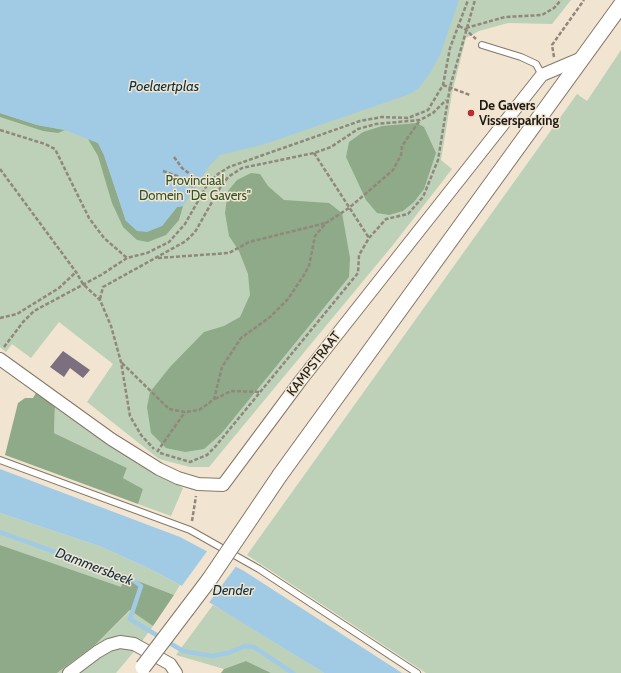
<!DOCTYPE html>
<style>
body{margin:0}
canvas{display:block;background:#f1e4d1}
</style>
<canvas width="621" height="673"></canvas>
<script>
const ctx = document.querySelector('canvas').getContext('2d');
ctx.lineJoin = 'round';
function fill(path, color) {
  ctx.fillStyle = color;
  ctx.fill(path, 'evenodd');
}
function toPath(rows) {
  const path = new Path2D();
  for (const r of rows) {
    path.moveTo(r[0], r[1]);
    for (let i = 2; i < r.length; i += 2) path.lineTo(r[i], r[i + 1]);
  }
  return path;
}
function strokePath(path, color, width, dash) {
  ctx.strokeStyle = color;
  ctx.lineWidth = width;
  ctx.lineCap = dash ? 'butt' : 'round';
  ctx.setLineDash(dash || []);
  ctx.stroke(path);
}
function write(font, color, halo, rows, align = 'center') {
  ctx.font = font + ' Cabin,sans-serif';
  ctx.lineWidth = 3;
  ctx.setLineDash([]);
  ctx.textBaseline = 'middle';
  ctx.strokeStyle = halo;
  ctx.fillStyle = color;
  for (const [text, x, y, turn = 0] of rows) {
    ctx.save();
    ctx.translate(x, y);
    ctx.rotate((+turn || 0) * Math.PI / 180);
    ctx.textAlign = isNaN(turn) ? turn : align;
    if (halo) ctx.strokeText(text, 0, 0);
    ctx.fillText(text, 0, 0);
    ctx.restore();
  }
}
const green = toPath([
 [0,0,571,0,552,24,508,23,479,31,466,38,452,93,441,160,452,169,393,245,209,467,190,467,159,459,87,402,113,364,59,322,31,358,12,344,6,352,0,347],
 [621,50,621,673,426,673,247,555,577,94,587,101],
 [55,403,135,460,183,488,171,516,138,504,143,489,123,478,127,468,54,433],
 [0,513,102,547,148,568,180,585,174,595,125,576,121,588,0,545],
 [213,605,224,611,324,673,271,673,246,661,224,669,176,655],
 [131,610,153,626,140,644,132,640,66,673,57,673,96,644],
 [119,646,137,648,116,673,73,673]
]);
const forest = toPath([
 [0,113,37,125,65,130,58,133,43,131,0,117],
 [417,123,424,127,436,153,424,189,414,202,403,211,389,215,377,213,366,200,346,157,349,142,363,132,382,126],
 [88,139,98,143,104,155,126,221,162,226,177,207,183,206,179,220,166,235,148,242,137,240,123,227,112,203,98,156],
 [251,173,260,174,268,186,284,200,329,203,342,213,350,258,349,277,221,434,204,449,185,452,166,448,151,433,147,407,150,392,170,367,204,332,224,326,240,317,250,295,248,274,239,251,229,236,225,213,228,191,237,180],
 [37,391,55,403,54,433,127,468,123,478,143,489,138,504,5,455,18,403,25,398,33,398],
 [0,545,121,587,125,576,174,595,153,626,130,610,96,644,57,673,0,673],
 [246,661,271,673,221,673,224,669]
]);
const water = toPath([
 [0,0,459,0,440,55,430,73,419,88,410,94,314,127,265,144,220,155,210,165,183,206,177,207,162,226,147,232,137,231,126,221,104,155,98,143,65,130,37,125,0,113],
 [0,469,180,537,244,571,402,673,324,673,186,588,148,568,102,547,0,513]
]);
const pier = toPath([
 [208,550,237,565,208,604,181,587]
]);
const stream = toPath([
 [0,532,133,580,141,586,130,619,183,651,212,656,228,653,245,646,254,647,293,673]
]);
const building = toPath([
 [63,351,90,370,83,378,70,368,64,377,50,367]
]);
const path = toPath([
 [459,26,465,29,476,39],
 [466,28,505,17,542,15,554,8,561,0],
 [554,57,552,45,584,0],
 [443,85,470,95],
 [0,130,45,144,55,149,89,218,104,238,127,258],
 [314,153,369,238],
 [174,157,182,168,199,181],
 [0,169,76,272,83,284,100,300,111,326,121,362,130,416,141,435,154,449],
 [163,171,177,176,195,188],
 [158,258,229,253,249,242,326,223],
 [100,299,103,287,186,241,195,232,220,188,228,177,242,168,314,153,331,147,358,129,376,124,420,120,433,113,446,100],
 [0,318,17,314,59,288,76,272],
 [4,347,23,322,34,311,101,275,127,258,147,253,169,242,185,224,207,185,218,174,229,167,360,121,382,117,408,118,428,110,443,85,450,48,468,0],
 [122,363,169,409,185,412,199,410,208,404,214,399,222,367,241,338,270,317,288,299,304,275,309,266,315,236,326,223,349,208,393,170,401,155,402,146,420,120],
 [215,399,231,391,260,392],
 [157,452,185,412],
 [160,453,190,462,207,455,215,447,358,273,359,255,369,238,386,219,408,214,423,197,438,160,450,87,475,0],
 [192,521,196,496]
]);
const service = toPath([
 [482,45,521,57,536,64,542,75],
 [0,460,190,530,259,569,417,673]
]);
const minor = toPath([
 [0,359,111,439,159,469,178,478,198,484,223,485,301,380,542,75,582,58],
 [69,673,97,652,109,645,120,642,134,644,170,664,176,673]
]);
const tertiary = toPath([
 [280,475,621,5],
 [187,609,209,580]
]);
const tertiaryBridge = toPath([
 [209,580,280,475],
 [143,667,187,609]
]);
const markers = [
 [471,113,4,"#bb2b2f"]
];
const poiNames = [
 ["De Gavers",479,106],
 ["Vissersparking",479,121]
];
const parkNames = [
 ["Provinciaal",195,181],
 ["Domein \"De Gavers\"",195,196]
];
const streetNames = [
 ["KAMPSTRAAT",314,364,-52]
];
const waterNames = [
 ["Poelaertplas",164,87],
 ["Dammersbeek",94,567,21],
 ["Dender",233,591]
];
fill(green, '#bcd1b8');
fill(forest, '#8eaa88');
fill(water, '#a1cae4');
fill(pier, '#f1e4d1');
strokePath(stream, '#a1cae4', 4.5);
fill(building, '#7c6f7f');
strokePath(service, '#837867', 8);
strokePath(minor, '#837867', 14);
strokePath(tertiary, '#837867', 17);
strokePath(path, '#91877a', 2.5, [4, 2]);
strokePath(service, '#fff', 6);
strokePath(minor, '#fff', 12);
strokePath(tertiary, '#fff', 15);
strokePath(tertiaryBridge, '#837867', 17, []);
strokePath(tertiaryBridge, '#fff', 15);
for (const [x, y, r, color] of markers) {
  const dot = new Path2D();
  dot.arc(x, y, r, 0, 2 * Math.PI);
  ctx.fillStyle = color;
  ctx.fill(dot);
  strokePath(dot, '#f1e4d1', 1.5);
}
write('bold 13px', '#1e1913', '#f1e4d1', poiNames, 'left');
write('13px', '#2e5526', '#f1e4d1', parkNames);
write('13px', '#1e1913', '#f1e4d1', streetNames);
write('italic 14px', '#0c3042', '#f1e4d1', waterNames);
</script>
